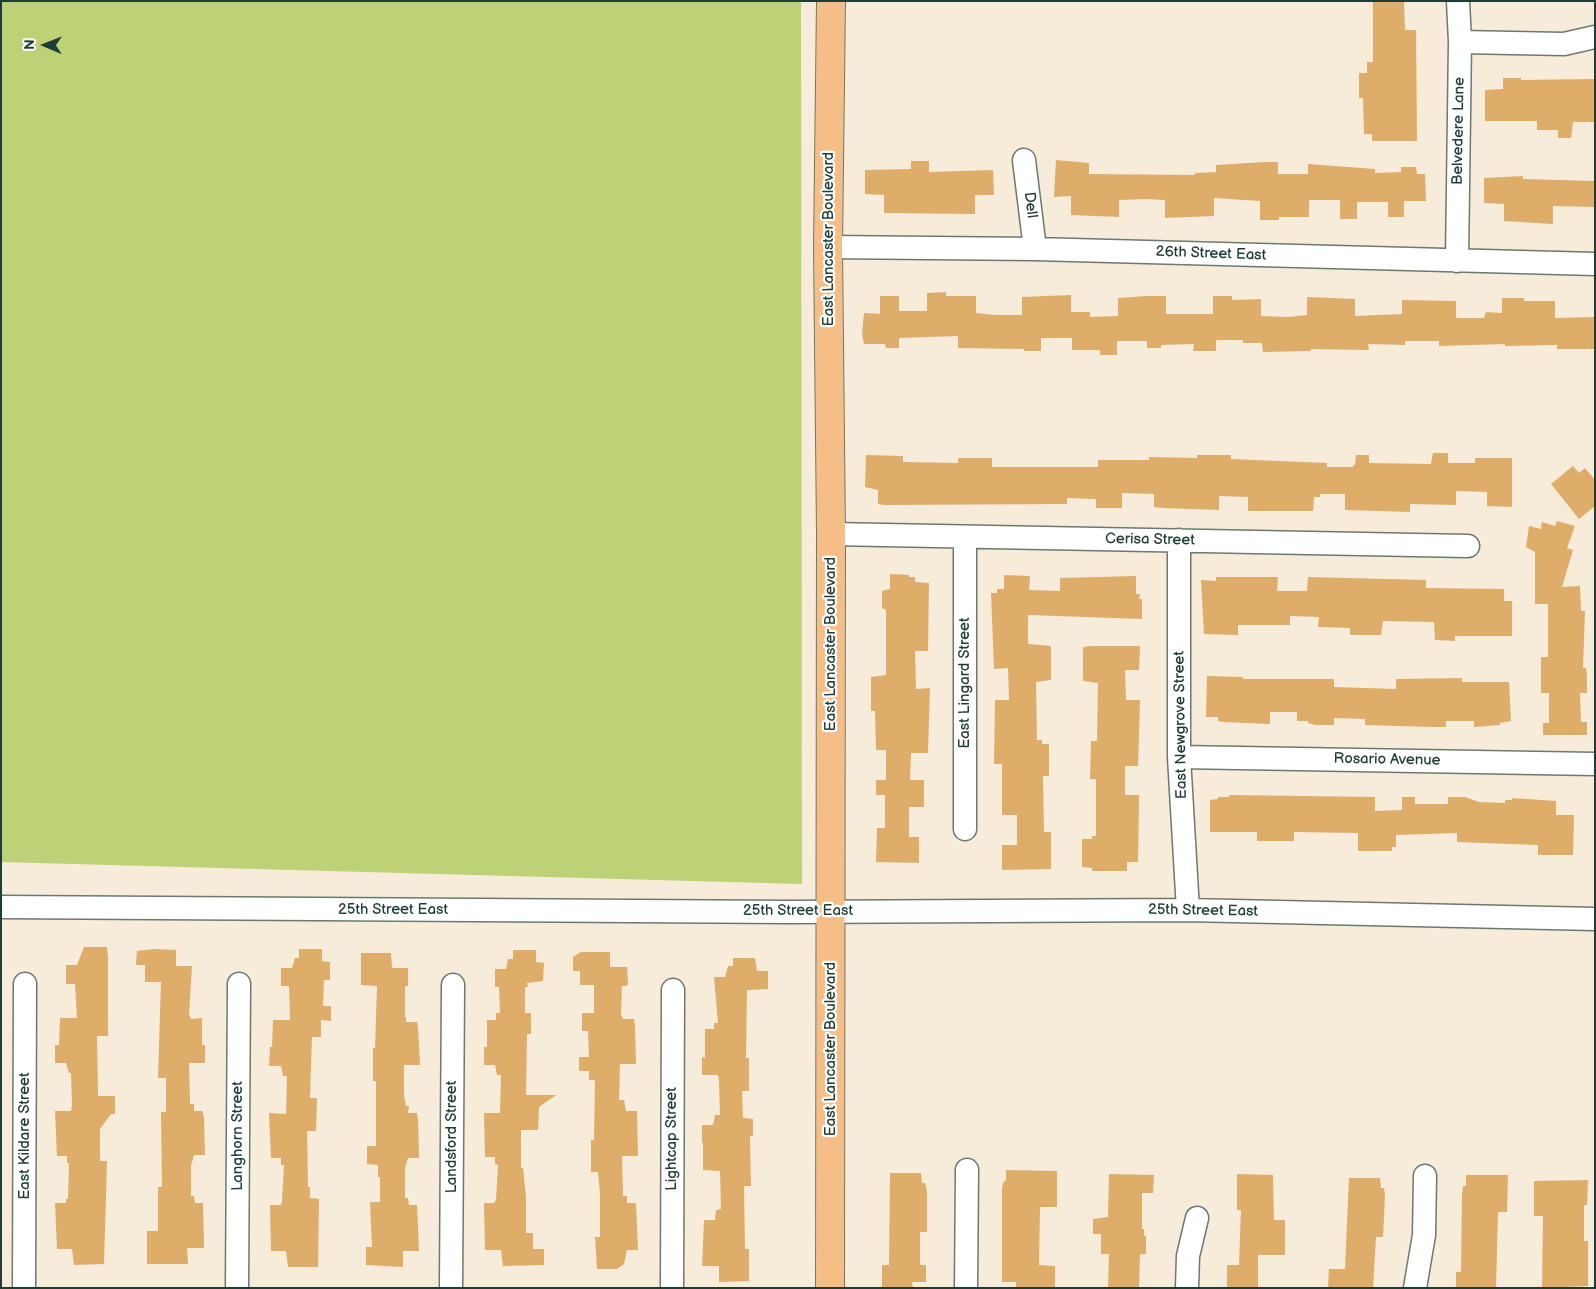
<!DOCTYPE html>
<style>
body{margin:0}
#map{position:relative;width:1596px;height:1289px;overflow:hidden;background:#f7ebda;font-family:"Balsamiq Sans",sans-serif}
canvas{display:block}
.frame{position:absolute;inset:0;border:2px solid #1f3d34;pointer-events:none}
.north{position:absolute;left:20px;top:20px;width:50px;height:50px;-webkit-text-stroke:4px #fff;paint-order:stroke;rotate:271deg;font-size:14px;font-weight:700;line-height:20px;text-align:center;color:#1f3d34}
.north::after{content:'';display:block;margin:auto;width:18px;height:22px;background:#1f3d34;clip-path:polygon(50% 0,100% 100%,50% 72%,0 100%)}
</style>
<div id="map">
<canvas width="1596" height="1289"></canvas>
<div class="frame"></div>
<div class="north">N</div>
</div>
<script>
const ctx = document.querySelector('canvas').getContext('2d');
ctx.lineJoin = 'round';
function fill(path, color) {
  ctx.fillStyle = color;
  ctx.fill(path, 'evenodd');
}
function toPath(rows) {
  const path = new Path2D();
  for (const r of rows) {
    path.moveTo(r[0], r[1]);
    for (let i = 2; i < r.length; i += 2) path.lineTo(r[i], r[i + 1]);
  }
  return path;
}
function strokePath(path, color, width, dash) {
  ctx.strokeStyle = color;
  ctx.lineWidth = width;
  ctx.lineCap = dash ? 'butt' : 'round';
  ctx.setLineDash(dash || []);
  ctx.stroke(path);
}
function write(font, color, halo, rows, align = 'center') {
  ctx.font = font + ' "Balsamiq Sans",sans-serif';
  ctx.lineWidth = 4.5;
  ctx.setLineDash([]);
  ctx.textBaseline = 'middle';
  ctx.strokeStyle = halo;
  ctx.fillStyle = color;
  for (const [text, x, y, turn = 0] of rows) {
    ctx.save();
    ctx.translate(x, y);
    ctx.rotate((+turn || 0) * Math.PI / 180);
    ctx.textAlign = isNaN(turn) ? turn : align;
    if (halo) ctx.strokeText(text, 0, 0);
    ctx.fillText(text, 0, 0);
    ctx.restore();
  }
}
const green = toPath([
 [1,1,801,1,802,884,1,862]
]);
const building = toPath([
 [1373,1,1404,1,1405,30,1416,30,1417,141,1372,141,1372,134,1364,134,1363,98,1359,98,1359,73,1367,73,1367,62,1373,62],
 [1503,78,1521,78,1521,80,1595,79,1595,122,1573,122,1571,138,1558,138,1558,130,1537,130,1537,121,1485,121,1485,90,1503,89],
 [1056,160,1089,163,1089,174,1195,175,1195,173,1216,172,1216,165,1265,162,1278,162,1278,174,1308,174,1308,164,1375,169,1375,173,1401,172,1401,167,1416,167,1417,174,1425,174,1426,201,1404,201,1404,217,1388,217,1388,202,1357,202,1357,219,1340,219,1340,200,1309,200,1309,217,1279,217,1279,220,1260,220,1260,201,1214,198,1214,216,1165,218,1165,200,1146,199,1119,200,1119,217,1071,215,1071,196,1054,197],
 [911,161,929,161,929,172,993,170,994,195,975,195,975,214,884,213,884,195,865,194,865,170,911,169],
 [1523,176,1523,179,1595,181,1595,207,1553,206,1553,224,1504,221,1504,204,1484,203,1484,178],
 [946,292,946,296,976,296,976,313,995,315,1022,315,1022,297,1071,295,1071,312,1090,312,1090,317,1118,316,1118,298,1147,296,1166,296,1166,314,1213,314,1213,296,1232,296,1232,300,1261,299,1261,316,1288,317,1307,315,1307,297,1355,299,1355,316,1402,314,1402,300,1456,301,1456,318,1484,318,1486,312,1502,313,1502,298,1524,298,1524,301,1555,301,1555,318,1595,317,1595,349,1557,349,1557,345,1505,346,1505,344,1439,346,1439,341,1405,341,1405,345,1368,344,1369,350,1311,349,1311,351,1263,352,1262,343,1243,343,1243,340,1216,340,1216,351,1193,351,1194,344,1161,345,1161,348,1147,348,1147,341,1117,341,1117,355,1100,355,1100,350,1072,350,1072,338,1041,338,1041,351,1024,351,1024,349,958,348,958,336,899,338,899,348,886,348,885,344,864,344,862,334,864,313,880,314,880,296,899,296,899,311,927,311,927,293],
 [1433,453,1448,453,1448,463,1475,463,1475,458,1512,458,1512,507,1487,506,1487,492,1456,491,1456,505,1410,504,1410,512,1345,510,1345,494,1320,494,1320,497,1314,497,1313,511,1248,511,1248,497,1219,496,1219,510,1163,508,1154,507,1154,494,1122,493,1122,508,1096,508,1096,499,1067,498,1067,504,884,505,878,504,878,490,865,487,866,455,903,456,903,462,958,463,958,458,992,458,992,467,1098,467,1098,460,1149,460,1149,457,1197,458,1197,455,1231,455,1231,459,1327,463,1327,467,1353,467,1353,465,1355,465,1356,455,1369,455,1369,463,1431,464],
 [1573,466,1579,473,1585,468,1595,480,1595,506,1579,519,1551,484],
 [1557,521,1575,526,1567,548,1573,550,1562,587,1580,586,1581,611,1585,611,1583,668,1586,668,1587,675,1587,693,1580,693,1581,722,1587,722,1587,735,1543,735,1543,723,1549,723,1549,693,1541,693,1541,657,1548,657,1548,604,1535,604,1535,552,1526,547,1529,526,1541,529,1542,522,1555,526],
 [890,574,909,575,909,577,915,577,915,582,929,583,928,651,915,651,916,689,930,688,928,753,911,753,910,780,924,780,924,807,909,807,909,837,919,837,919,863,876,862,877,828,885,828,885,795,876,795,876,780,886,780,886,750,876,750,875,711,871,711,871,677,886,675,886,610,882,608,882,591,890,589],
 [1004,575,1030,576,1029,590,1060,591,1060,578,1136,576,1136,594,1140,594,1139,599,1142,599,1142,619,1028,615,1028,644,1051,646,1051,680,1036,682,1037,740,1042,740,1042,744,1049,744,1049,776,1043,776,1044,832,1051,832,1051,869,1002,870,1002,845,1017,845,1017,815,1002,815,1002,764,994,764,995,700,1009,700,1008,668,994,669,991,593,997,593,997,589,1004,589],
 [1216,577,1278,577,1277,591,1307,591,1308,577,1426,580,1426,588,1504,589,1504,601,1512,601,1512,636,1455,636,1455,641,1435,640,1434,622,1383,621,1381,635,1350,635,1350,628,1318,627,1319,617,1290,616,1290,625,1238,625,1238,635,1204,634,1201,580,1216,581],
 [1092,646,1140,646,1139,670,1125,670,1126,700,1140,700,1138,766,1125,766,1125,795,1139,795,1138,862,1127,862,1127,871,1092,871,1092,868,1082,867,1082,839,1092,839,1092,836,1096,836,1096,779,1090,779,1091,741,1097,741,1098,683,1083,681,1083,647],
 [1207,676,1243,677,1243,679,1334,679,1334,687,1396,689,1396,679,1462,678,1462,682,1509,682,1511,721,1500,723,1500,725,1474,727,1474,721,1446,721,1446,727,1433,727,1365,725,1365,719,1334,718,1334,725,1316,725,1308,723,1308,721,1297,721,1297,712,1270,712,1270,724,1224,722,1218,721,1218,717,1206,717],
 [1229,795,1375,797,1375,811,1402,810,1402,797,1415,797,1415,804,1448,804,1448,797,1465,797,1479,802,1505,803,1505,800,1512,800,1512,798,1556,801,1556,815,1574,815,1573,855,1538,855,1538,845,1457,842,1457,833,1396,835,1396,847,1392,847,1392,851,1358,851,1358,833,1294,832,1294,841,1257,841,1257,832,1210,832,1210,800,1218,799,1218,797,1229,797],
 [84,947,107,947,108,958,108,1036,97,1036,98,1096,115,1096,115,1114,111,1114,100,1129,100,1161,107,1161,104,1264,74,1265,72,1249,57,1249,55,1203,66,1203,66,1199,68,1199,69,1163,67,1163,67,1156,57,1156,55,1111,71,1111,72,1105,71,1073,69,1073,66,1063,55,1063,55,1045,59,1045,60,1018,77,1018,75,984,66,984,66,965,77,965],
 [154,949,176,950,176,966,192,966,189,1014,191,1019,202,1018,202,1045,205,1045,205,1063,189,1063,190,1104,194,1104,194,1111,202,1111,204,1117,205,1155,194,1155,191,1166,191,1196,194,1196,195,1203,203,1203,204,1248,187,1248,188,1264,147,1264,147,1231,158,1231,158,1187,162,1187,161,1112,166,1112,166,1078,158,1078,161,982,145,982,145,965,136,965,137,951],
 [299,949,322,949,322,961,330,962,330,980,324,980,323,1006,331,1006,331,1021,321,1020,321,1037,312,1037,310,1098,317,1098,316,1131,307,1131,308,1187,310,1187,310,1198,319,1199,318,1267,288,1267,286,1251,271,1251,270,1205,281,1205,282,1201,284,1165,281,1165,281,1158,271,1158,269,1113,286,1114,287,1076,283,1076,281,1066,269,1066,270,1047,272,1047,273,1020,290,1020,289,986,281,986,281,968,292,968,295,958,299,958],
 [513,950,536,950,536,962,544,963,543,981,527,983,528,987,525,987,525,1013,531,1013,531,1034,527,1034,526,1095,556,1095,539,1107,538,1130,521,1130,521,1168,523,1168,526,1197,526,1233,533,1233,533,1249,544,1249,544,1265,503,1266,501,1250,485,1250,484,1203,494,1203,496,1200,498,1165,495,1164,495,1157,485,1157,484,1113,500,1113,501,1075,497,1075,495,1065,484,1065,484,1047,487,1047,487,1020,496,1020,496,1013,500,1013,499,987,495,987,495,969,506,969,508,959,513,959],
 [581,952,610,952,610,967,627,967,628,983,627,986,622,986,621,1014,623,1019,634,1019,635,1026,636,1064,620,1064,619,1100,624,1100,626,1111,637,1111,638,1156,622,1156,623,1196,627,1196,627,1203,636,1203,638,1250,627,1250,624,1264,617,1269,597,1269,595,1237,600,1237,600,1193,598,1172,591,1172,591,1140,594,1140,595,1080,589,1080,589,1071,579,1071,579,1057,589,1057,588,1031,582,1031,582,1013,594,1013,594,985,580,985,580,971,573,971,573,957],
 [361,953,391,953,392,968,408,968,408,986,405,986,405,1017,406,1017,406,1022,417,1022,418,1028,420,1065,404,1065,404,1096,406,1106,409,1106,408,1113,417,1113,418,1120,419,1158,408,1158,405,1168,405,1198,408,1198,409,1205,417,1205,419,1251,403,1251,403,1267,366,1265,366,1247,372,1247,370,1202,380,1202,380,1177,378,1177,378,1165,367,1164,367,1146,376,1146,376,1081,373,1081,373,1048,375,1048,377,986,361,985],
 [733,958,755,958,757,971,768,971,768,989,747,990,746,1058,749,1058,749,1091,742,1091,743,1118,753,1119,753,1136,750,1136,751,1186,744,1186,745,1249,749,1249,749,1281,719,1282,719,1266,702,1266,704,1220,715,1220,716,1210,721,1209,720,1171,703,1170,703,1143,702,1143,702,1125,713,1125,715,1115,720,1115,719,1081,718,1075,702,1075,702,1057,705,1058,705,1029,714,1029,714,1023,718,1023,714,977,725,977,728,966,733,966],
 [1006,1170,1057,1171,1057,1207,1040,1207,1039,1265,1055,1266,1055,1288,1016,1288,1016,1282,1002,1282,1002,1188,1004,1181,1006,1181],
 [890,1173,921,1173,922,1183,925,1183,927,1191,927,1232,920,1232,920,1265,926,1265,926,1282,912,1282,913,1288,882,1288,882,1265,889,1265],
 [1109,1174,1154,1175,1153,1193,1142,1193,1142,1229,1144,1229,1144,1236,1146,1236,1146,1254,1140,1254,1139,1288,1108,1288,1109,1254,1101,1254,1101,1234,1093,1234,1093,1219,1108,1217],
 [1237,1174,1273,1175,1274,1220,1285,1220,1285,1255,1258,1255,1258,1288,1227,1288,1227,1265,1239,1265,1241,1210,1237,1210],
 [1466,1175,1508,1175,1507,1212,1498,1212,1496,1288,1456,1288,1456,1272,1461,1272,1462,1194,1463,1186,1466,1186],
 [1349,1178,1380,1178,1381,1188,1384,1188,1385,1196,1383,1237,1376,1237,1373,1288,1328,1288,1329,1269,1345,1269],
 [1588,1180,1587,1205,1584,1205,1584,1241,1588,1241,1588,1286,1542,1288,1543,1216,1534,1216,1534,1181]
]);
const minor = toPath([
 [1460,42,1564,44,1595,37],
 [1024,160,1035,249],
 [828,247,1035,249,1595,264],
 [1457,261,1460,42,1458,1],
 [831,534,1468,546],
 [1179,540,1179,757,1188,910],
 [1179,757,1595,764],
 [965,829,965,538],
 [1,907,790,912,1188,910,1595,919],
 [24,1288,25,984],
 [237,1288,239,984],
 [451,1288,453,985],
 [672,1288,673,990],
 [966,1288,967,1170],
 [1187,1288,1188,1256,1197,1218],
 [1415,1288,1424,1235,1425,1176]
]);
const major = toPath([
 [830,1288,831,534,828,247,831,1]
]);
const streetNames = [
 ["Belvedere Lane",1459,131,-89],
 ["Dell",1030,205,83],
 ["East Lancaster Boulevard",829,239,-90],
 ["26th Street East",1211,254,2],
 ["Cerisa Street",1150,540,1],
 ["East Lancaster Boulevard",831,644,-90],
 ["East Lingard Street",965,683,-90],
 ["East Newgrove Street",1181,725,-91],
 ["Rosario Avenue",1387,760,1],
 ["25th Street East",393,910],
 ["25th Street East",798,911],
 ["25th Street East",1203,911,1],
 ["East Lancaster Boulevard",831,1049,-90],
 ["East Kildare Street",25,1136,-90],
 ["Langhorn Street",238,1136,-90],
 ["Landsford Street",452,1137,-90],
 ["Lightcap Street",672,1139,-90]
];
fill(green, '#bdd276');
fill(building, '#dead69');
strokePath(minor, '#6b7a6e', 25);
strokePath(major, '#6b7a6e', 30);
strokePath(minor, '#fff', 22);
strokePath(major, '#f6be87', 28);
write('15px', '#1f3d34', '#fff', streetNames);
</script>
